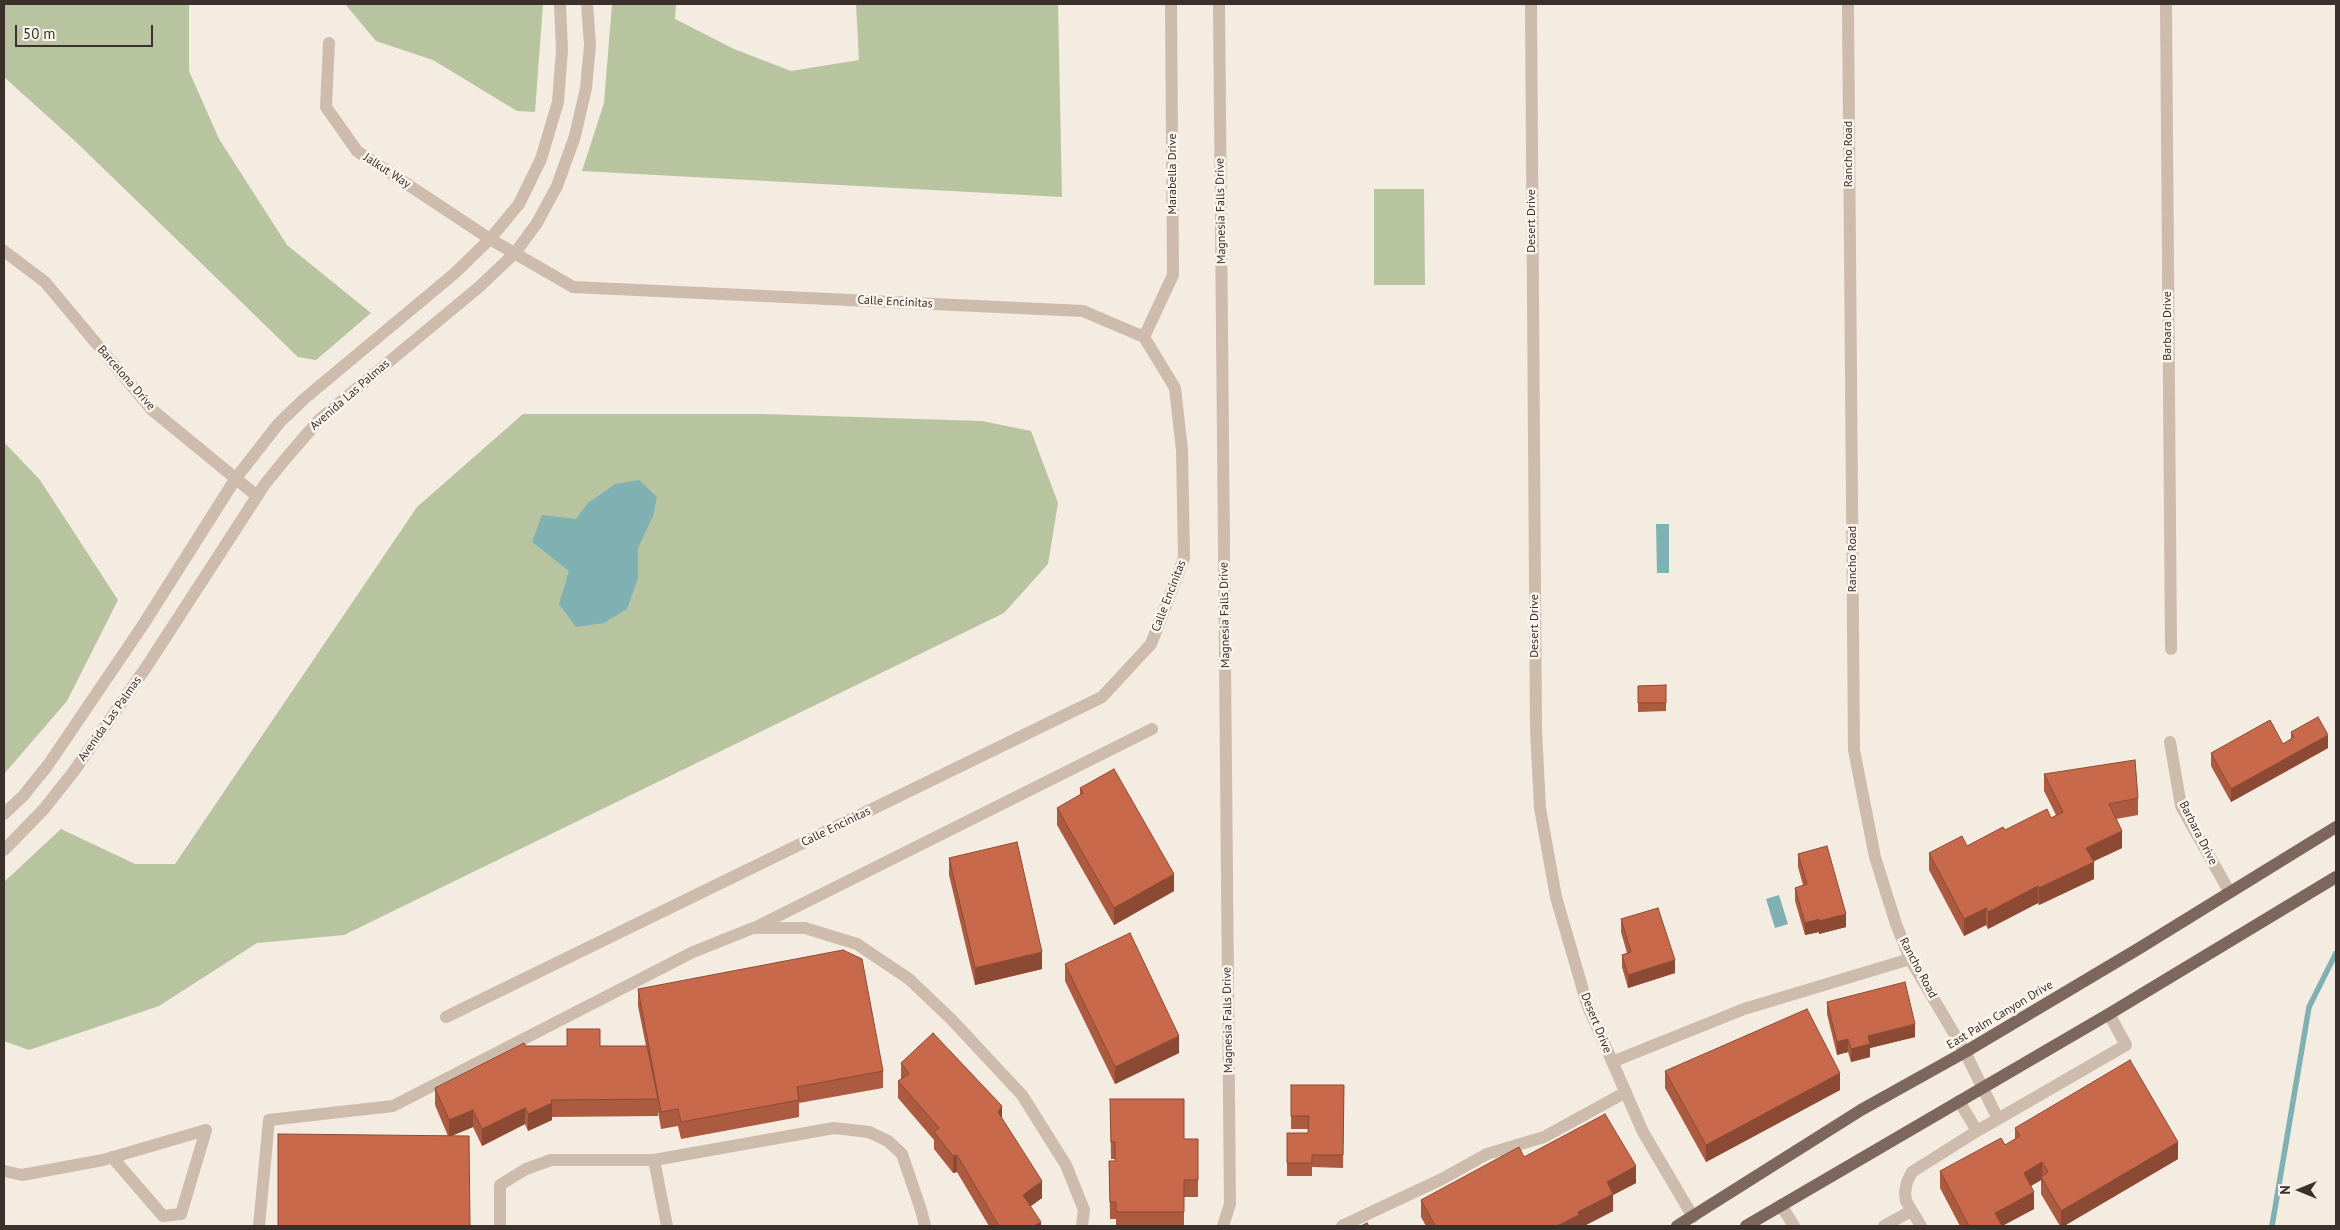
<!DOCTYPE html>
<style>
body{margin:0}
#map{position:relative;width:2340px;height:1230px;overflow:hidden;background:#f4ebe1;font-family:"PT Sans",sans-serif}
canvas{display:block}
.frame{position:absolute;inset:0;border:5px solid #3b302b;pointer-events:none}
.north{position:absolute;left:2275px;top:1165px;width:50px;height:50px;-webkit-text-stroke:4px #fbf5ee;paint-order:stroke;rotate:270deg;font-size:14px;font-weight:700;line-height:20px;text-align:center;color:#3b302b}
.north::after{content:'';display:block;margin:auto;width:18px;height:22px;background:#3b302b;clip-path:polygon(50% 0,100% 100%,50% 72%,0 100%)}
.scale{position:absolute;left:15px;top:25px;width:138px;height:22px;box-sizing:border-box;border:2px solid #3b302b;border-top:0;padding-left:6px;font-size:15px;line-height:18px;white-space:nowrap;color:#3b302b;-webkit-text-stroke:4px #fbf5ee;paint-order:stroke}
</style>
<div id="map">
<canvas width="2340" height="1230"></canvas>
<div class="frame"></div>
<div class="north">N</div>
<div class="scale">50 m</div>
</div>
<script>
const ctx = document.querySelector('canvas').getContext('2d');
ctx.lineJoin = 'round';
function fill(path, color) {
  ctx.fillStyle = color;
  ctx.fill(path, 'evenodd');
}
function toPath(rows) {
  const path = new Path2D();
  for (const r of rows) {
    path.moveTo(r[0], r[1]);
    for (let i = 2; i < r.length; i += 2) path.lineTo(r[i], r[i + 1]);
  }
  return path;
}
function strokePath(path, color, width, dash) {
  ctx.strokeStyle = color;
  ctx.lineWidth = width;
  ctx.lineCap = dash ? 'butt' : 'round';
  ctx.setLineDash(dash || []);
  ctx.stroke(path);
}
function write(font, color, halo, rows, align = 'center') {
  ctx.font = font + ' "PT Sans",sans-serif';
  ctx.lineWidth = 5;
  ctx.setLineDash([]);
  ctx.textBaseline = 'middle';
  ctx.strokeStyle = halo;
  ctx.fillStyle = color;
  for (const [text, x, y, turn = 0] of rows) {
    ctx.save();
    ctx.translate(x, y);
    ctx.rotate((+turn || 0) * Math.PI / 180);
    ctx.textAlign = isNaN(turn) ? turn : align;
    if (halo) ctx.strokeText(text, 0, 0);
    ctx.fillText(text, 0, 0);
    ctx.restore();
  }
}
const green = toPath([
 [4,4,189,4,189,71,219,139,287,245,371,313,316,360,298,357,75,141,4,77],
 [345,4,543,4,535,112,517,111,433,60,376,41],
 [612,4,676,4,675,19,734,49,791,71,859,60,856,4,1058,4,1062,197,582,171,604,103],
 [1374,189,1424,189,1425,285,1374,285],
 [523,414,762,414,982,421,1031,431,1058,503,1048,564,1004,613,344,935,257,943,159,1006,29,1050,4,1041,4,882,61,829,135,864,175,864,417,507],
 [4,442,40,480,118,600,67,701,4,774]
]);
const water = toPath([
 [639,480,657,497,653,516,638,548,638,578,627,609,604,623,576,627,559,604,569,571,532,542,542,515,576,519,588,503,615,484],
 [1656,524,1669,524,1669,573,1657,573],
 [1779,895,1788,924,1775,928,1766,899]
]);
const stream = toPath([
 [2272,1226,2309,1007,2336,953]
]);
const minor = toPath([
 [1219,4,1230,1204,1223,1226],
 [1531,4,1536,730,1540,808,1556,897,1587,1004,1643,1132,1693,1217],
 [1848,4,1854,750,1875,857,1896,924,1910,959,1965,1052,1998,1119,2126,1045,2109,1014],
 [2166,4,2171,649],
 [329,43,326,107,357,151,490,239,573,287,1083,311,1144,337,1175,388,1182,450,1184,558,1151,644,1102,697,446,1017],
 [4,251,45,282,151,409,257,496],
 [1144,337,1173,275,1171,4],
 [2170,742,2181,806,2229,891],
 [4,814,23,796,48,765,143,625,236,478,279,423,304,399,455,273,490,239,519,204,541,159,558,102,562,50,560,4],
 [4,850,44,809,74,771,147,666,265,484,287,457,320,419,479,287,515,253,537,223,557,186,575,136,586,88,590,45,587,4],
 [756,927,1152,729],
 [1612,1062,1744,1009,1910,959],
 [1977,1131,1998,1119],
 [654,1160,667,1226],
 [4,1171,22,1175,103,1160,206,1130,181,1214,163,1216,112,1157],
 [1781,1205,1794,1226],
 [259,1226,269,1120,393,1106,693,952,753,928,805,928,857,944,909,979,951,1019,1022,1095,1066,1165,1084,1210,1082,1226],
 [500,1226,500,1185,526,1169,551,1160,654,1160,834,1128,869,1132,888,1141,902,1154,921,1210,925,1226],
 [1342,1226,1442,1179,1487,1154,1544,1137,1626,1092],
 [1884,1226,1911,1211],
 [1921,1226,1906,1201,1905,1192,1907,1182,1912,1172,1977,1131,1959,1101]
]);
const major = toPath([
 [1677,1226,1861,1110,1965,1052,2138,949,2336,827],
 [1746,1226,2109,1014,2336,877]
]);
const wall = toPath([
 [1666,685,1666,711,1638,712,1638,686],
 [2291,732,2328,748,2231,802,2211,766,2211,753,2283,744,2291,739],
 [2044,774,2138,798,2138,815,2116,819,2122,848,2094,861,2094,879,2039,905,2038,903,1988,929,1986,925,1964,936,1929,870,1929,853,1967,846,2005,830,2051,818,2056,815,2044,791],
 [1080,788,1174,891,1114,925,1057,825,1057,808,1080,795],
 [1798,854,1846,927,1819,934,1819,932,1805,935,1795,901,1795,888,1803,885,1798,867],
 [949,858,1042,969,975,985,949,875],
 [1621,919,1675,973,1628,988,1622,967,1622,955,1627,953,1621,932],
 [1065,964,1179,1053,1115,1084,1065,981],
 [638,989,883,1071,883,1088,799,1103,799,1117,681,1139,678,1126,661,1129,658,1111,658,1116,552,1117,552,1120,528,1131,525,1124,482,1146,473,1127,451,1136,448,1136,435,1105,435,1088,526,1046,646,1046,638,1006],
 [1827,1002,1915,1037,1870,1048,1870,1057,1851,1062,1848,1052,1837,1055,1827,1014],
 [901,1063,1002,1119,1042,1198,1030,1206,1041,1226,989,1226,957,1172,953,1173,934,1149,934,1140,898,1098,898,1081,901,1079],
 [1665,1071,1840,1090,1706,1162,1665,1088],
 [1291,1085,1344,1085,1343,1168,1312,1167,1312,1176,1287,1176,1287,1133,1308,1133,1308,1129,1291,1129],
 [1110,1099,1184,1139,1198,1180,1198,1197,1184,1197,1184,1226,1116,1226,1116,1219,1110,1219,1109,1161,1115,1161,1115,1159,1111,1159],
 [2015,1128,2178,1159,2064,1226,2060,1226,2041,1194,2041,1180,2031,1186,2034,1209,2002,1226,1960,1226,1940,1188,1940,1171,2005,1145,2015,1139],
 [1524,1157,1636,1183,1613,1195,1613,1211,1584,1226,1426,1226,1421,1217,1421,1200]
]);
const shadedWall = toPath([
 [2328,735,2328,748,2231,802,2231,789],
 [2122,831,2122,848,2086,865,2086,848],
 [2094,862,2094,879,2039,905,2039,888],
 [1174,874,1174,891,1114,925,1114,908],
 [2038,886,2038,903,1988,929,1988,912],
 [1986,908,1986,925,1964,936,1964,919],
 [1846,914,1846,927,1819,934,1819,921],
 [1819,919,1819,932,1805,935,1805,923],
 [1042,952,1042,969,975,985,975,968],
 [1675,960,1675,973,1628,988,1628,975],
 [1915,1024,1915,1037,1870,1048,1870,1057,1851,1062,1851,1049,1868,1036],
 [1179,1036,1179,1053,1115,1084,1115,1067],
 [1848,1039,1848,1052,1837,1055,1837,1042],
 [1840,1073,1840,1090,1706,1162,1706,1145],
 [552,1103,552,1120,528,1131,528,1114],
 [1002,1106,1002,1123,998,1112],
 [525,1108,525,1124,482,1146,482,1129],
 [473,1110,473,1127,449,1137,449,1120],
 [2178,1142,2178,1159,2064,1226,2061,1226,2061,1211],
 [957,1155,957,1172,953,1173,953,1156],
 [2042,1162,2042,1179,2041,1177,2041,1180,2024,1190,2024,1173],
 [1636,1166,1636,1183,1613,1195,1613,1211,1584,1226,1557,1226,1578,1212,1607,1182],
 [1042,1181,1042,1198,1023,1212,1023,1195],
 [2034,1192,2034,1209,2002,1226,1995,1213],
 [1041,1222,1041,1226,1034,1226]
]);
const building = toPath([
 [1666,685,1666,703,1638,703,1638,686,1666,685],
 [2318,717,2328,735,2231,789,2211,753,2270,720,2283,744,2294,737,2291,732,2318,717],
 [2135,760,2138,798,2109,804,2122,831,2086,848,2094,862,2039,888,2038,886,1988,912,1986,908,1964,919,1929,853,1962,836,1967,846,2003,827,2005,830,2047,809,2051,818,2063,812,2044,774,2135,760],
 [1114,769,1174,874,1114,908,1057,808,1083,793,1080,788,1114,769],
 [1017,842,1042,952,975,968,949,858,1017,842],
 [1827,846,1846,914,1819,921,1819,919,1805,923,1795,888,1807,884,1798,854,1827,846],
 [1658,908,1675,960,1628,975,1622,955,1631,952,1621,919,1658,908],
 [1130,933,1179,1036,1115,1067,1065,964,1130,933],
 [843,950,862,959,883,1071,797,1087,799,1100,681,1122,678,1109,661,1112,638,989,843,950],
 [1905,982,1915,1024,1868,1036,1870,1044,1851,1049,1848,1039,1837,1042,1827,1002,1905,982],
 [1807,1009,1840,1073,1706,1145,1665,1071,1807,1009],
 [567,1029,600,1029,600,1046,647,1046,658,1099,551,1100,552,1103,528,1114,525,1108,482,1129,473,1110,449,1120,435,1088,524,1043,526,1046,567,1046,567,1029],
 [933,1033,1002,1106,998,1112,1042,1181,1023,1195,1041,1222,1034,1226,999,1226,957,1155,953,1156,934,1132,939,1128,898,1081,909,1074,901,1063,933,1033],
 [2130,1060,2178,1142,2061,1211,2041,1177,2048,1172,2042,1162,2024,1173,2034,1192,1995,1213,2002,1226,1969,1226,1940,1171,2001,1138,2005,1145,2020,1136,2015,1128,2130,1060],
 [1291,1085,1344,1085,1343,1155,1312,1155,1312,1163,1287,1163,1287,1133,1308,1133,1309,1116,1291,1116,1291,1085],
 [1110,1099,1184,1099,1184,1139,1198,1139,1198,1180,1184,1180,1184,1212,1116,1212,1116,1202,1110,1202,1109,1161,1115,1161,1115,1142,1111,1142,1110,1099],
 [1605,1114,1636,1166,1607,1182,1613,1194,1578,1212,1579,1215,1557,1226,1435,1226,1421,1200,1519,1147,1524,1157,1605,1114],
 [278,1134,469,1136,470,1226,278,1226,278,1134],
 [1367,1223,1369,1226,1361,1226,1367,1223]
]);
const streetNames = [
 ["Rancho Road",1849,154,-90],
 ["Jalkut Way",387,171,33],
 ["Marabella Drive",1173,174,-90],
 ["Magnesia Falls Drive",1221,211,-91],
 ["Desert Drive",1532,221,-90],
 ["Calle Encinitas",895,302,3],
 ["Barbara Drive",2168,326,-90],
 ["Barcelona Drive",126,378,49],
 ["Avenida Las Palmas",350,395,-41],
 ["Rancho Road",1853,559,-90],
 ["Calle Encinitas",1169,596,-69],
 ["Magnesia Falls Drive",1225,615,-91],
 ["Desert Drive",1535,626,-90],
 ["Avenida Las Palmas",110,719,-55],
 ["Calle Encinitas",836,827,-26],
 ["Barbara Drive",2198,833,63],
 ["Rancho Road",1918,968,62],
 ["East Palm Canyon Drive",2000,1015,-31],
 ["Magnesia Falls Drive",1228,1020,-91],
 ["Desert Drive",1596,1023,68]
];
fill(green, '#b8c4a0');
fill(water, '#7fb0b2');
strokePath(stream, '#7fb0b2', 5.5);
strokePath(minor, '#cdbbac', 12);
strokePath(major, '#7d675c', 12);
fill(wall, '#ac5a40');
fill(shadedWall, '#8c4a34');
fill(building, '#c8694b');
strokePath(building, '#8c4a34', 1);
write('12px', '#3b302b', '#fbf5ee', streetNames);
</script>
